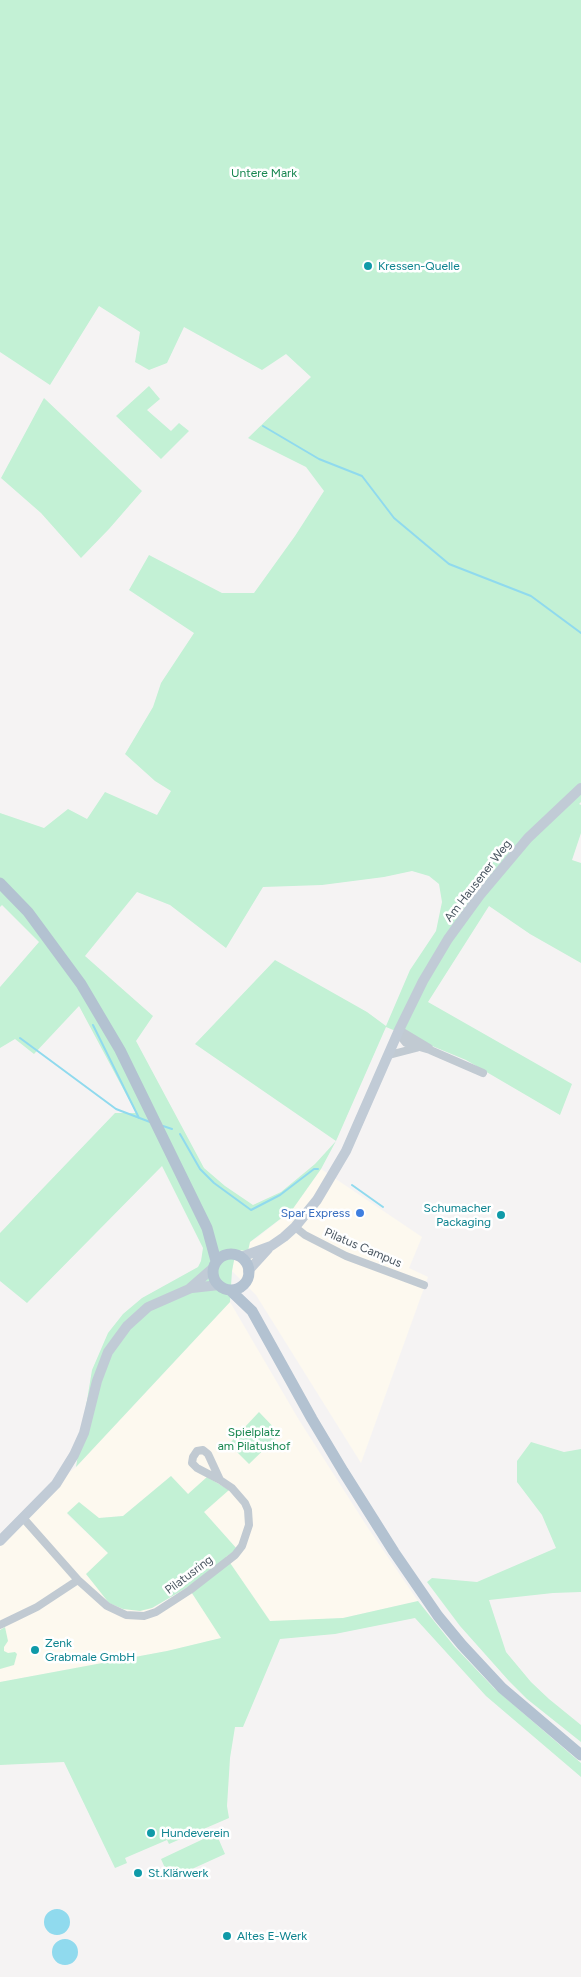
<!DOCTYPE html>
<meta charset="utf-8">
<style>
body{margin:0}
canvas{display:block;background:#f5f3f3}
</style>
<canvas width="581" height="1977"></canvas>
<script>
const ctx = document.querySelector('canvas').getContext('2d');
ctx.lineJoin = 'round';
function fill(path, color) {
  ctx.fillStyle = color;
  ctx.fill(path, 'evenodd');
}
function toPath(rows) {
  const path = new Path2D();
  for (const r of rows) {
    if (r.length === 3) {
      path.moveTo(r[0] + r[2], r[1]);
      path.arc(r[0], r[1], r[2], 0, 2 * Math.PI);
      continue;
    }
    path.moveTo(r[0], r[1]);
    for (let i = 2; i < r.length; i += 2) path.lineTo(r[i], r[i + 1]);
  }
  return path;
}
function strokePath(path, color, width, dash) {
  ctx.strokeStyle = color;
  ctx.lineWidth = width;
  ctx.lineCap = dash ? 'butt' : 'round';
  ctx.setLineDash(dash || []);
  ctx.stroke(path);
}
function write(font, color, halo, rows, align = 'center') {
  ctx.font = font + ' Figtree,sans-serif';
  ctx.lineWidth = 5;
  ctx.setLineDash([]);
  ctx.textBaseline = 'middle';
  ctx.strokeStyle = halo;
  ctx.fillStyle = color;
  for (const [text, x, y, turn = 0] of rows) {
    ctx.save();
    ctx.translate(x, y);
    ctx.rotate((+turn || 0) * Math.PI / 180);
    ctx.textAlign = isNaN(turn) ? turn : align;
    if (halo) ctx.strokeText(text, 0, 0);
    ctx.fillText(text, 0, 0);
    ctx.restore();
  }
}
const commercial = toPath([
 [321,1169,422,1237,409,1268,428,1277,361,1463,256,1295,232,1271,236,1250,258,1237,292,1210],
 [230,1302,299,1420,368,1528,418,1601,343,1618,270,1622,226,1557,237,1549,204,1512,228,1490,188,1494,171,1476,123,1516,99,1518,67,1514,108,1553,153,1608,188,1587,222,1638,167,1651,0,1682,0,1539,55,1484,76,1467]
]);
const green = toPath([
 [0,0,581,0,581,802,579,804,581,805,581,833,572,860,581,863,581,963,530,934,489,906,428,1002,572,1084,560,1115,466,1060,386,1027,336,1141,321,1169,292,1210,250,1242,248,1251,236,1250,232,1271,230,1302,76,1467,92,1370,108,1333,123,1314,142,1298,198,1267,201,1261,203,1248,162,1166,27,1303,0,1281,0,1233,115,1113,136,1113,79,1006,34,1054,15,1039,0,1048,0,987,39,942,2,905,0,907,0,813,44,828,68,809,87,819,105,792,157,815,171,791,155,781,125,754,153,707,161,683,194,633,129,590,149,555,222,593,254,593,295,536,324,491,306,467,248,438,311,377,286,354,262,370,184,327,167,363,149,370,135,362,140,332,99,306,50,385,0,352],
 [412,871,429,876,439,884,442,902,436,931,410,970,386,1026,367,1012,275,960,195,1044,336,1141,315,1164,281,1192,253,1205,225,1186,204,1168,136,1041,153,1016,85,956,137,892,170,905,226,948,263,887,322,885,384,877],
 [149,386,160,399,147,410,171,431,179,423,189,431,161,459,116,416],
 [44,398,142,491,109,529,81,558,41,513,1,478],
 [259,1412,280,1434,249,1464,229,1444],
 [531,1442,564,1452,581,1449,581,1592,553,1593,489,1600,506,1652,531,1682,549,1699,581,1725,581,1742,527,1699,509,1681,460,1626,427,1582,432,1578,477,1582,556,1548,542,1515,517,1482,517,1461],
 [171,1476,188,1494,207,1477,229,1490,204,1512,237,1549,226,1557,270,1621,343,1618,418,1601,454,1646,494,1688,581,1763,581,1777,486,1696,415,1618,335,1634,280,1639,243,1727,235,1727,230,1758,227,1806,229,1818,169,1844,167,1840,125,1858,127,1863,115,1868,64,1762,0,1765,0,1682,167,1651,221,1638,188,1587,152,1608,140,1611,123,1609,109,1603,86,1574,108,1553,67,1513,79,1502,99,1518,123,1516],
 [5,1627,8,1641,4,1647,4,1651,8,1653,15,1652,17,1654,14,1665,0,1669,0,1630],
 [216,1833,225,1854,170,1879,161,1859]
]);
const water = toPath([
 [57,1922,13],
 [65,1952,13]
]);
const stream = toPath([
 [263,426,319,459,362,476,394,518,449,564,531,596,581,633],
 [93,1025,139,1118],
 [20,1038,116,1109,150,1122],
 [163,1126,172,1129],
 [180,1134,200,1169,214,1183,251,1210,280,1195,314,1169,318,1169],
 [352,1185,383,1207]
]);
const street = toPath([
 [399,1030,429,1048],
 [398,1033,406,1043,430,1050,483,1073],
 [389,1055,416,1048],
 [295,1227,305,1235,346,1256,424,1285],
 [24,1519,78,1580,107,1606,126,1615,144,1616,156,1612,190,1590,235,1555,242,1546,249,1525,248,1510,245,1503,232,1488,220,1480,208,1454,203,1450,197,1451,193,1457,192,1463,197,1468,220,1480],
 [0,1625,37,1607,78,1580]
]);
const secondary = toPath([
 [241,1257,271,1246,284,1237,295,1227,317,1200,346,1151,399,1030,423,981,448,939,480,895,528,838,581,788],
 [248,1271,268,1249],
 [192,1288,219,1285],
 [0,1541,56,1484,74,1455,84,1433,97,1381,108,1352,127,1326,148,1307,189,1289,213,1268]
]);
const primary = toPath([
 [0,883,28,912,81,984,120,1050,207,1228,216,1261],
 [231,1272,18],
 [230,1290,252,1311,312,1419,343,1471,394,1552,438,1616,462,1645,502,1688,581,1755]
]);
const markers = [
 [368,266,5,"#0f9aa8"],
 [360,1213,5,"#3f7fe0"],
 [501,1215,5,"#0f9aa8"],
 [35,1650,5,"#0f9aa8"],
 [151,1833,5,"#0f9aa8"],
 [138,1873,5,"#0f9aa8"],
 [227,1936,5,"#0f9aa8"]
];
const parkNames = [
 ["Untere Mark",264,173],
 ["Spielplatz",254,1432],
 ["am Pilatushof",254,1446]
];
const cultureNames = [
 ["Kressen-Quelle",378,266],
 ["Schumacher",491,1208,"right"],
 ["Packaging",491,1222,"right"],
 ["Zenk",45,1643],
 ["Grabmale GmbH",45,1657],
 ["Hundeverein",161,1833],
 ["St.Klärwerk",148,1873],
 ["Altes E-Werk",237,1936]
];
const streetNames = [
 ["Am Hausener Weg",478,881,-52],
 ["Pilatus Campus",363,1248,23],
 ["Pilatusring",189,1575,-37]
];
const shopNames = [
 ["Spar Express",350,1213]
];
fill(commercial, '#fdf9ef');
fill(green, '#c3f1d5');
fill(water, '#90daee');
strokePath(stream, '#90daee', 2);
strokePath(street, '#c1cad2', 8);
strokePath(secondary, '#c1cbd6', 10);
strokePath(primary, '#b3c2d1', 11);
for (const [x, y, r, color] of markers) {
  const dot = new Path2D();
  dot.arc(x, y, r, 0, 2 * Math.PI);
  ctx.fillStyle = color;
  ctx.fill(dot);
  strokePath(dot, '#fff', 2);
}
write('12px', '#17864f', '#fff', parkNames);
write('12px', '#0d838f', '#fff', cultureNames, 'left');
write('12px', '#4a5661', '#fff', streetNames);
write('12px', '#366cbe', '#fff', shopNames, 'right');
</script>
